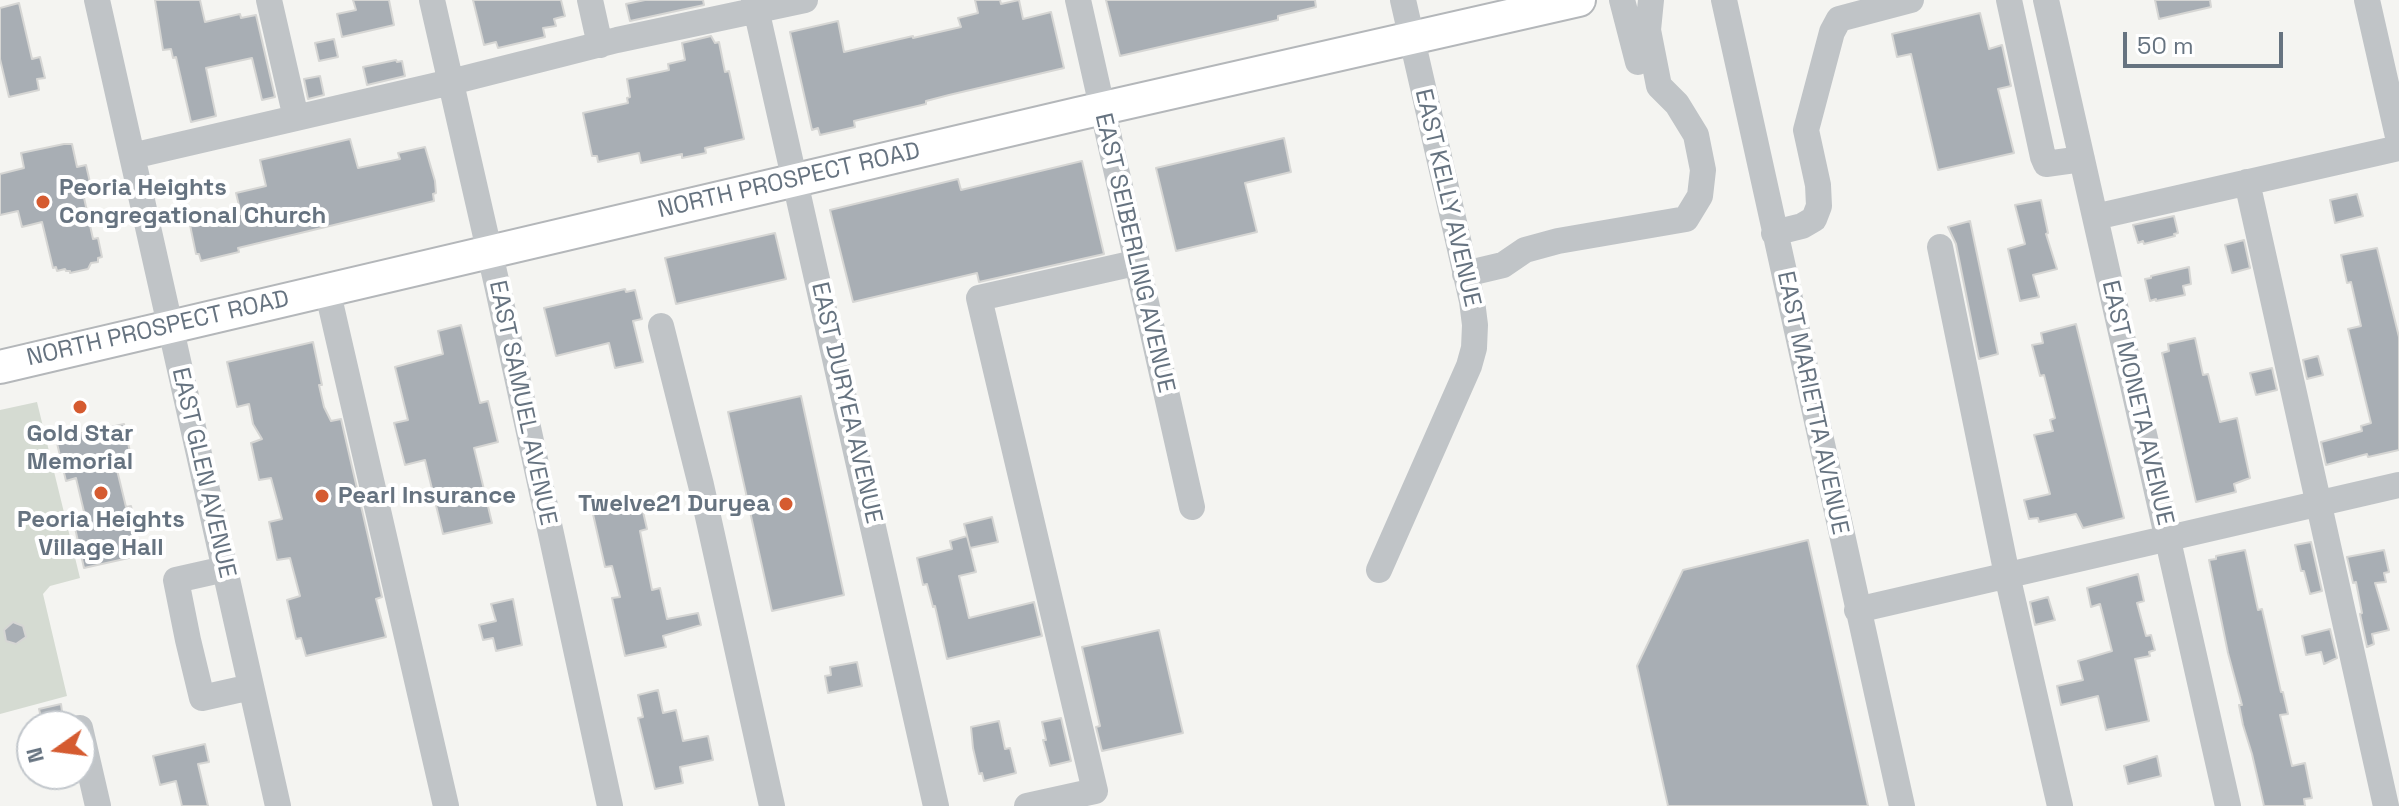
<!DOCTYPE html>
<style>
body{margin:0}
#map{position:relative;width:2399px;height:806px;overflow:hidden;background:#f4f4f1;font-family:"Space Grotesk",sans-serif}
canvas{display:block}
.north{position:absolute;left:16px;top:710px;width:80px;height:80px;box-sizing:border-box;background:#fff;border:2px solid #c2c7cc;border-radius:50%;rotate:256deg;font-size:22px;font-weight:700;line-height:32px;text-align:center;color:#667380}
.north::after{content:'';display:block;margin:auto;width:28px;height:36px;background:#d55b30;clip-path:polygon(50% 0,100% 100%,50% 72%,0 100%)}
.scale{position:absolute;left:2123px;top:32px;width:160px;height:36px;box-sizing:border-box;border:4px solid #667380;border-top:0;padding-left:10px;font-size:24px;line-height:28px;white-space:nowrap;color:#667380;-webkit-text-stroke:6px #fff;paint-order:stroke}
</style>
<div id="map">
<canvas width="2399" height="806"></canvas>
<div class="north">N</div>
<div class="scale">50 m</div>
</div>
<script>
const ctx = document.querySelector('canvas').getContext('2d');
ctx.lineJoin = 'round';
function fill(path, color) {
  ctx.fillStyle = color;
  ctx.fill(path, 'evenodd');
}
function toPath(rows) {
  const path = new Path2D();
  for (const r of rows) {
    path.moveTo(r[0], r[1]);
    for (let i = 2; i < r.length; i += 2) path.lineTo(r[i], r[i + 1]);
  }
  return path;
}
function strokePath(path, color, width, dash) {
  ctx.strokeStyle = color;
  ctx.lineWidth = width;
  ctx.lineCap = dash ? 'butt' : 'round';
  ctx.setLineDash(dash || []);
  ctx.stroke(path);
}
function write(font, color, halo, rows, align = 'center') {
  ctx.font = font + ' "Space Grotesk",sans-serif';
  ctx.lineWidth = 8;
  ctx.setLineDash([]);
  ctx.textBaseline = 'middle';
  ctx.strokeStyle = halo;
  ctx.fillStyle = color;
  for (const [text, x, y, turn = 0] of rows) {
    ctx.save();
    ctx.translate(x, y);
    ctx.rotate((+turn || 0) * Math.PI / 180);
    ctx.textAlign = isNaN(turn) ? turn : align;
    if (halo) ctx.strokeText(text, 0, 0);
    ctx.fillText(text, 0, 0);
    ctx.restore();
  }
}
const green = toPath([
 [37,402,80,578,50,586,43,594,67,696,0,714,0,410]
]);
const building = toPath([
 [155,0,200,0,205,22,240,14,241,18,256,15,275,97,262,100,252,58,206,68,216,116,191,122,176,57,173,58,171,49,163,50,155,0],
 [353,0,389,0,394,25,342,37,337,14,356,10,353,0],
 [473,0,561,0,565,16,554,19,556,26,543,28,545,37,498,48,496,42,484,45,473,0],
 [645,0,703,0,704,5,630,21,626,4,645,0],
 [975,0,1000,0,1001,4,1019,0,1023,19,1051,12,1064,68,949,95,926,101,926,104,854,121,855,127,820,135,818,128,812,130,790,32,838,21,844,52,913,36,913,38,961,27,958,18,978,13,975,0],
 [1106,0,1315,0,1316,7,1278,16,1278,20,1120,56,1106,0],
 [2155,0,2210,0,2211,7,2159,19,2155,0],
 [19,3,32,59,40,57,45,78,37,79,39,90,9,97,0,59,0,8,19,3],
 [1980,13,1989,49,2002,45,2011,86,1998,89,2014,153,1938,170,1911,54,1897,57,1892,34,1980,13],
 [711,36,715,43,719,42,725,72,729,71,744,139,705,148,706,153,682,158,682,154,641,163,639,153,598,162,597,156,592,156,583,113,628,103,627,98,630,97,627,79,669,70,668,64,685,60,682,43,711,36],
 [334,39,338,57,319,61,315,43,334,39],
 [396,60,397,62,402,61,405,76,367,85,363,67,396,60],
 [320,76,324,95,308,99,304,79,320,76],
 [1284,138,1291,172,1245,183,1257,232,1176,251,1156,168,1284,138],
 [350,139,358,168,400,159,398,153,425,147,435,181,436,193,433,194,434,201,238,248,239,252,201,261,199,254,196,254,190,225,241,214,236,193,266,186,260,160,350,139],
 [64,144,72,144,77,167,86,165,92,191,83,193,93,239,98,238,102,257,98,258,98,262,91,263,88,269,70,273,70,271,66,271,65,269,57,271,56,267,53,268,42,222,22,227,18,211,0,215,0,174,24,168,21,153,64,144],
 [1082,161,1104,254,979,282,977,273,853,302,830,210,958,179,961,190,1082,161],
 [2357,194,2363,216,2335,223,2330,200,2357,194],
 [2041,200,2048,233,2046,234,2057,269,2033,275,2039,297,2020,301,2008,249,2025,244,2015,205,2041,200],
 [2174,216,2178,233,2174,234,2175,236,2144,244,2143,241,2138,243,2133,225,2174,216],
 [1970,221,1998,354,1979,359,1956,244,1948,227,1970,221],
 [775,233,786,279,676,304,665,258,775,233],
 [2244,240,2250,268,2232,273,2225,245,2244,240],
 [2377,248,2399,337,2399,450,2368,457,2367,454,2326,465,2321,442,2362,431,2361,426,2371,423,2348,329,2361,326,2351,282,2347,283,2341,255,2377,248],
 [2189,267,2191,284,2183,286,2185,295,2156,301,2156,299,2150,301,2145,279,2151,278,2151,276,2189,267],
 [625,289,626,292,635,290,642,319,633,321,643,362,615,368,609,343,556,356,544,308,625,289],
 [2076,324,2124,518,2083,528,2076,514,2039,522,2038,518,2029,519,2024,500,2050,494,2034,435,2053,431,2050,420,2055,418,2044,375,2040,376,2032,345,2043,343,2041,333,2076,324],
 [461,325,480,403,488,401,498,442,474,448,492,523,443,534,425,460,405,465,394,423,408,420,395,367,443,354,438,331,461,325],
 [2195,338,2203,375,2208,374,2220,422,2237,418,2250,478,2234,484,2236,492,2196,502,2162,353,2169,351,2168,344,2195,338],
 [313,342,322,385,319,385,324,407,331,421,341,419,382,597,376,599,386,637,306,656,301,638,296,639,287,600,300,596,290,558,277,560,269,522,282,519,271,478,259,480,251,443,262,439,253,424,249,404,237,407,227,362,313,342],
 [2318,356,2323,375,2307,379,2303,360,2318,356],
 [2272,368,2277,390,2256,395,2250,373,2272,368],
 [801,396,844,595,772,611,728,412,801,396],
 [124,424,133,466,117,470,126,507,131,506,142,555,84,568,73,519,85,516,76,478,66,481,56,439,124,424],
 [641,503,647,529,640,531,652,590,660,588,667,619,698,613,701,625,663,636,666,647,625,656,612,598,620,597,612,566,605,567,593,514,641,503],
 [992,517,998,542,970,548,964,524,992,517],
 [967,536,976,572,959,576,969,618,1034,602,1042,636,947,659,935,606,933,607,927,584,923,585,917,558,952,549,950,541,967,536],
 [1808,540,1868,806,1668,806,1637,666,1683,570,1808,540],
 [2311,542,2322,591,2310,594,2304,571,2301,571,2295,545,2311,542],
 [2245,550,2258,610,2262,609,2281,692,2283,692,2288,714,2280,715,2292,766,2305,763,2312,798,2304,799,2305,806,2264,806,2252,754,2243,725,2239,705,2242,705,2228,653,2209,560,2216,559,2216,556,2245,550],
 [2384,550,2389,572,2384,573,2386,582,2375,583,2389,630,2372,634,2374,644,2367,647,2360,614,2362,613,2356,582,2353,583,2347,557,2384,550],
 [2138,574,2144,601,2137,603,2146,636,2151,635,2155,650,2149,652,2150,656,2135,659,2149,721,2106,730,2098,696,2061,705,2057,686,2083,680,2078,661,2112,651,2100,604,2091,607,2087,588,2138,574],
 [2048,597,2055,620,2035,625,2030,602,2048,597],
 [513,599,522,645,496,651,493,638,483,640,479,625,496,621,491,604,513,599],
 [13,622,23,626,26,637,16,644,6,641,4,630,13,622],
 [2330,629,2337,658,2324,664,2321,652,2306,655,2302,636,2330,629],
 [1159,630,1183,733,1102,751,1096,727,1100,726,1082,647,1159,630],
 [857,662,862,686,828,693,825,676,831,675,830,667,857,662],
 [658,690,663,713,676,710,683,741,708,736,713,760,680,767,683,783,655,789,638,718,643,717,638,695,658,690],
 [61,704,64,726,43,726,39,709,61,704],
 [1061,718,1071,761,1050,766,1043,740,1046,740,1042,722,1061,718],
 [999,721,1005,749,1010,748,1016,773,984,781,982,773,979,774,973,748,971,727,999,721],
 [205,744,209,762,198,764,208,806,182,806,176,781,160,785,153,756,205,744],
 [2157,756,2161,776,2128,784,2124,766,2157,756]
]);
const minor = toPath([
 [97,0,278,806],
 [269,0,296,118],
 [432,0,498,289,610,806],
 [590,0,600,45],
 [754,0,936,806],
 [1078,0,1192,507],
 [1622,0,1638,62],
 [1724,0,1902,806],
 [2009,0,2043,157,2046,164,2082,159],
 [2046,0,2228,806],
 [2367,0,2399,141],
 [132,156,451,82,617,40,805,0],
 [2247,182,2386,806],
 [2095,217,2399,148],
 [1774,233,1802,226,1814,219,1819,206,1818,185,1806,130,1832,32,1839,19,1911,0],
 [1940,247,2007,575,2060,806],
 [1465,274,1503,265,1525,250,1558,241,1686,219,1700,196,1703,170,1696,135,1677,104,1659,86,1648,30,1651,0],
 [327,289,446,806],
 [661,326,701,485,772,806],
 [225,569,176,580,188,640,202,698,251,687],
 [1379,570,1469,366,1474,348,1475,325,1472,301,1403,0],
 [1857,610,2399,485],
 [80,728,98,806],
 [1027,806,1095,791,979,298,1135,263]
]);
const major = toPath([
 [0,367,1077,114,1579,0]
]);
const markers = [
 [43,202,8,"#d55b30"],
 [80,407,8,"#d55b30"],
 [101,493,8,"#d55b30"],
 [322,496,8,"#d55b30"],
 [786,504,8,"#d55b30"]
];
const streetNames = [
 ["NORTH PROSPECT ROAD",789,181,-13],
 ["EAST KELLY AVENUE",1447,198,77],
 ["EAST SEIBERLING AVENUE",1134,253,77],
 ["NORTH PROSPECT ROAD",158,329,-13],
 ["EAST SAMUEL AVENUE",522,403,78],
 ["EAST DURYEA AVENUE",846,403,77],
 ["EAST MARIETTA AVENUE",1812,403,78],
 ["EAST MONETA AVENUE",2137,403,77],
 ["EAST GLEN AVENUE",203,473,77]
];
const poiNames = [
 ["Peoria Heights",59,188],
 ["Congregational Church",59,216],
 ["Gold Star",80,434,"center"],
 ["Memorial",80,462,"center"],
 ["Pearl Insurance",338,496],
 ["Twelve21 Duryea",770,504,"right"],
 ["Peoria Heights",101,520,"center"],
 ["Village Hall",101,548,"center"]
];
fill(green, '#d5dbd2');
fill(building, '#a8aeb4');
strokePath(building, '#d6d6d4', 2);
strokePath(major, '#b4b7ba', 36);
strokePath(minor, '#c0c4c7', 26);
strokePath(major, '#fff', 32);
for (const [x, y, r, color] of markers) {
  const dot = new Path2D();
  dot.arc(x, y, r, 0, 2 * Math.PI);
  ctx.fillStyle = color;
  ctx.fill(dot);
  strokePath(dot, '#fff', 3);
}
write('24px', '#667380', '#fff', streetNames);
write('bold 24px', '#667380', '#fff', poiNames, 'left');
</script>
